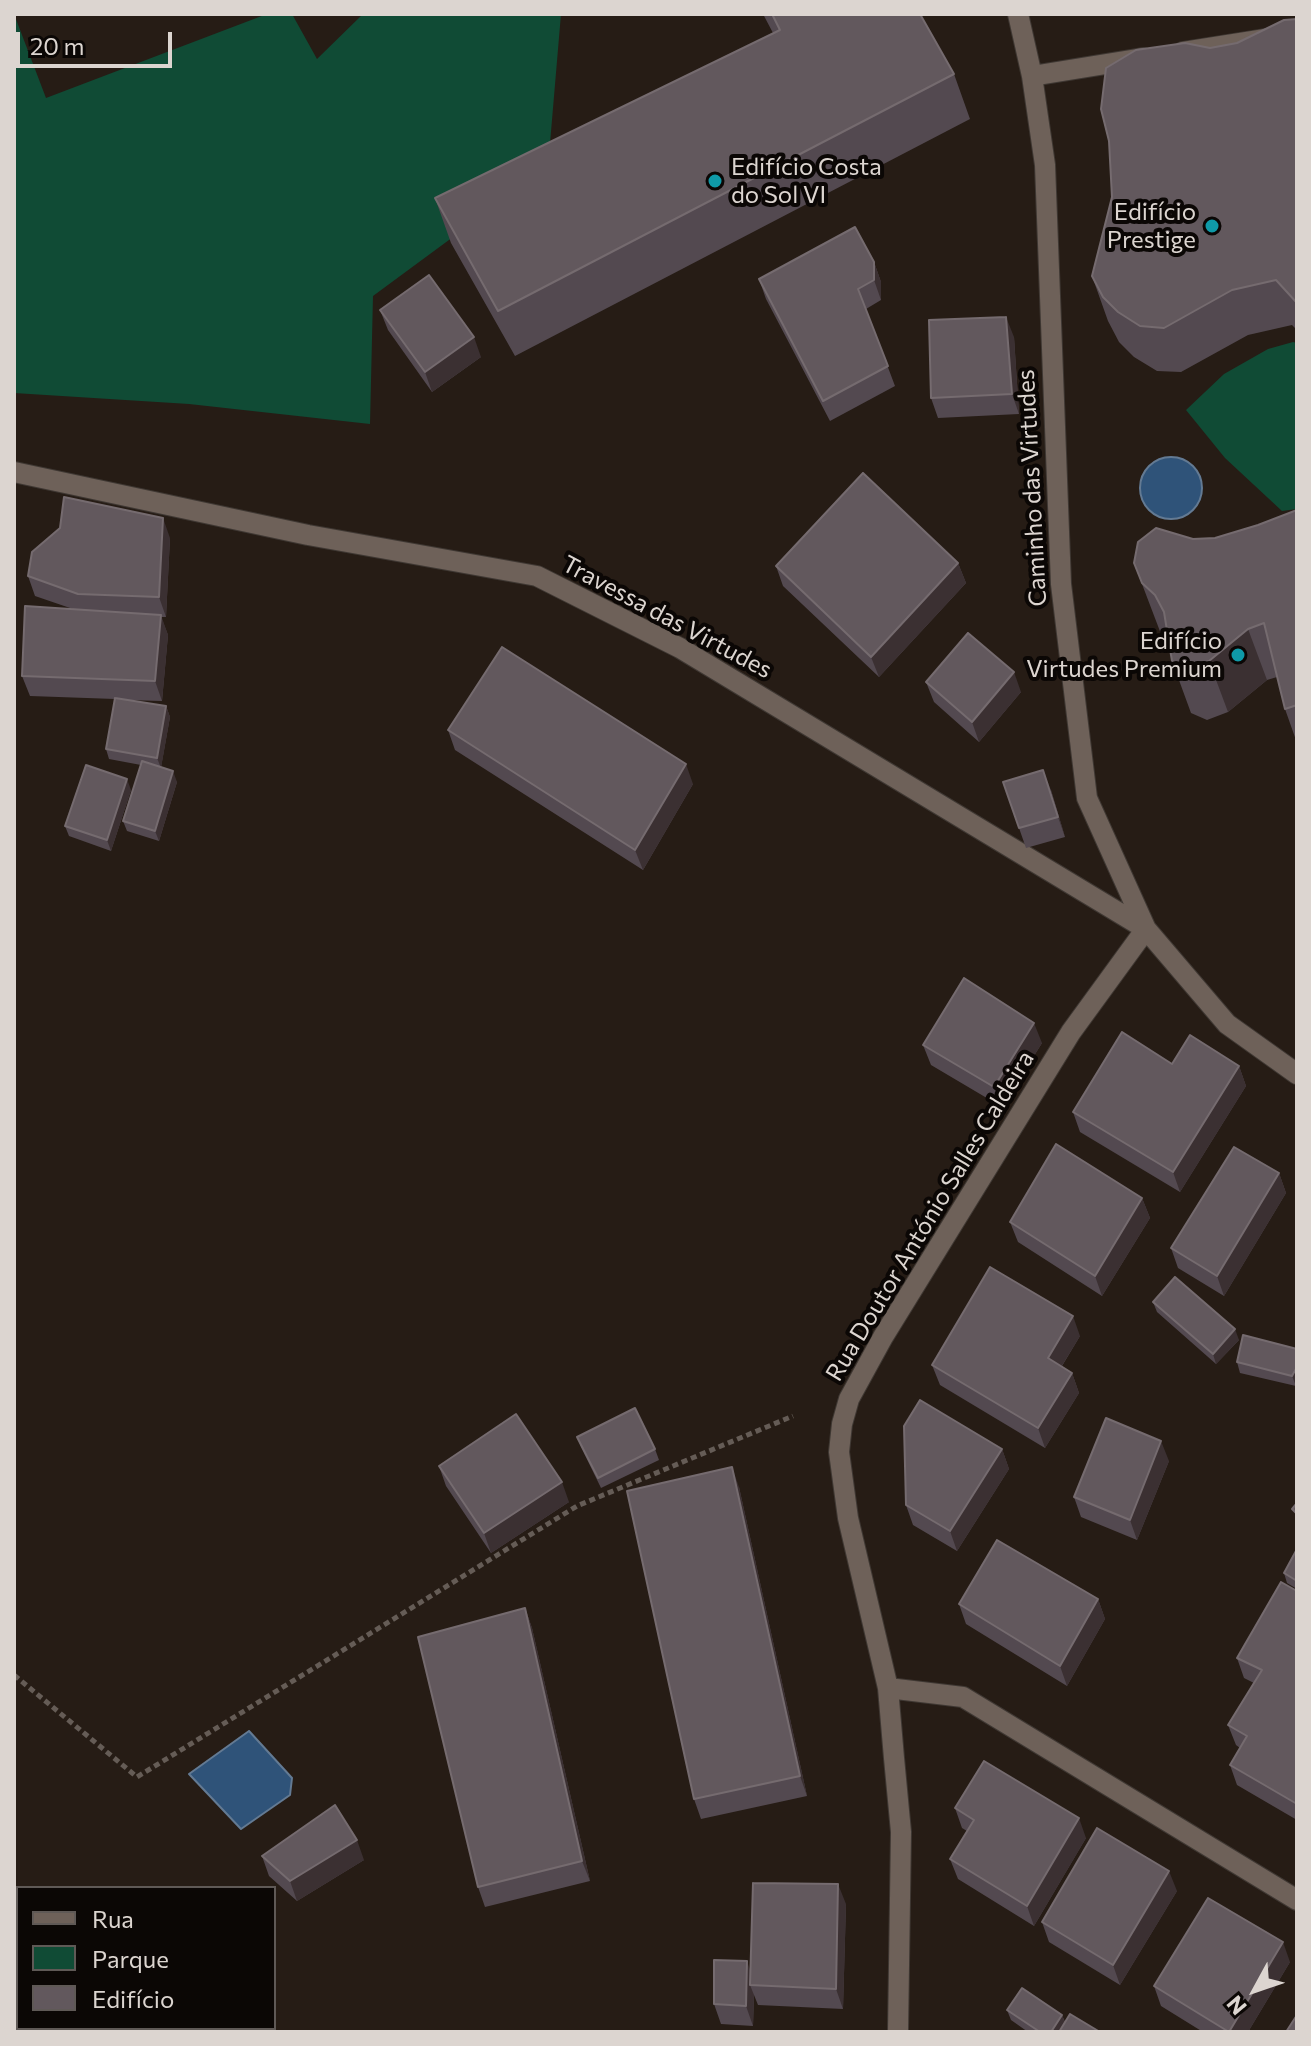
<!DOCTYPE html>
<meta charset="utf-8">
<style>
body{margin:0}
#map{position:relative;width:1311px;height:2046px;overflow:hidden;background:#261c15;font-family:Commissioner,sans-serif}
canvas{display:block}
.frame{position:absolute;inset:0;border:16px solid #dcd5d0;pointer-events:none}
.legend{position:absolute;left:16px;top:1886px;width:260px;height:144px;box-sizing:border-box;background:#0b0705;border:2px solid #5f5956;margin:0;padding:10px 14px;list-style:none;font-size:24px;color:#dcd5d0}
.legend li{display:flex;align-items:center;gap:16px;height:40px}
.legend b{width:40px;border:2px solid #5f5956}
.north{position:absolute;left:1215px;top:1950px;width:80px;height:80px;-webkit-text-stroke:6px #0b0705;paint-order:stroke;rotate:230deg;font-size:22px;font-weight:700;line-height:32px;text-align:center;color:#dcd5d0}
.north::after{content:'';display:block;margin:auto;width:28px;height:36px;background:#dcd5d0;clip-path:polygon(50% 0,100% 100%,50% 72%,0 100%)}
.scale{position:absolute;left:16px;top:32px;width:156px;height:36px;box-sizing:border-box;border:4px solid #dcd5d0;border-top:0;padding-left:10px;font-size:24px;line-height:28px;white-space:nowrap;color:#dcd5d0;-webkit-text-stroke:6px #0b0705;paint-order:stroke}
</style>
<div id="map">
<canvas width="1311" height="2046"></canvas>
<div class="frame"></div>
<ul class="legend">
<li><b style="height:10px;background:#6e6159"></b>Rua</li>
<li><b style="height:22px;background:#104b35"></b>Parque</li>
<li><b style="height:22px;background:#62585d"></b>Edifício</li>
</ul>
<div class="north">N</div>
<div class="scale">20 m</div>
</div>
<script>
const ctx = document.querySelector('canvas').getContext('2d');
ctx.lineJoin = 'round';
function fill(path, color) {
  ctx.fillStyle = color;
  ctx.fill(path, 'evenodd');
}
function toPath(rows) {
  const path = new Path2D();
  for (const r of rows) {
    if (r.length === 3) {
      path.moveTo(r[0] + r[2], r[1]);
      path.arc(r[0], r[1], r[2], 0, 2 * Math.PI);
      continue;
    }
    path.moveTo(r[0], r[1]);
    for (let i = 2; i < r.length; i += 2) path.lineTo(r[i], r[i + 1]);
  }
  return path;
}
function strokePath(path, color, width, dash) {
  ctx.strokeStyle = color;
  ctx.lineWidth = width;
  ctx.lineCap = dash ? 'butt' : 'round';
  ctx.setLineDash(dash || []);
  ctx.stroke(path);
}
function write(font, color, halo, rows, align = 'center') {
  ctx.font = font + ' Commissioner,sans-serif';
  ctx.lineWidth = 8;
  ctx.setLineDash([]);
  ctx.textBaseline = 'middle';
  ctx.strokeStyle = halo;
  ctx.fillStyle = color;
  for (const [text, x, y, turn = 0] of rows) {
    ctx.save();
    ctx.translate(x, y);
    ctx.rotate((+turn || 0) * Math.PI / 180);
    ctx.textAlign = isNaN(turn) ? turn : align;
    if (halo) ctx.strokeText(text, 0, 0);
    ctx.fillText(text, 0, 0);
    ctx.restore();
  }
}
const green = toPath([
 [14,14,46,98,267,14,292,14,317,59,363,14,561,14,548,167,373,296,370,424,189,404,14,393],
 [1293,342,1297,343,1297,509,1282,511,1225,458,1186,410,1224,374,1268,349]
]);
const water = toPath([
 [1171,488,31],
 [249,1731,292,1778,290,1795,241,1829,189,1774,249,1731]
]);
const path = toPath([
 [14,1675,137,1777,577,1506,793,1416]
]);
const minor = toPath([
 [1018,14,1032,76,1045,165,1061,584,1087,798,1146,929,1227,1024,1297,1074],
 [1183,52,1297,34],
 [1032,76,1143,58],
 [14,472,308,535,537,576,680,648,1146,929],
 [888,1688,963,1697,1297,1900],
 [898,2032,901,1832,894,1758,888,1688,848,1518,839,1452,842,1424,849,1399,883,1337,1071,1032,1146,929]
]);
const wall = toPath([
 [763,14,920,14,954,74,970,119,515,356,451,243,435,198,773,33],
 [1297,19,1297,330,1292,325,1248,335,1181,372,1157,371,1134,357,1119,342,1108,321,1092,276,1210,48,1237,43],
 [874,262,881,282,881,300,866,309,895,386,830,421,766,299,759,279],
 [380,310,481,357,432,392,388,330],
 [1014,337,1019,414,938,418,931,398],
 [1297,510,1297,743,1285,709,1277,677,1267,680,1228,712,1207,720,1191,713,1172,661,1169,642,1161,634,1134,563,1193,539,1215,538,1258,525],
 [170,538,166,617,161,617,168,635,162,701,126,700,166,706,170,717,161,767,177,782,159,841,127,831,123,821,141,765,109,759,106,749,115,699,30,696,22,676,73,609,35,596,28,576],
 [958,563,966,583,879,677,783,586,776,566],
 [926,682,1021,692,979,742,934,702],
 [448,730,693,784,643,870,455,750],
 [131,790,111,851,69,836,65,826],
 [1051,790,1065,837,1026,848,1019,828],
 [1042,1043,1002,1107,931,1065,923,1045],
 [1172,1064,1239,1066,1246,1086,1180,1192,1080,1132,1073,1112],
 [1279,1173,1286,1193,1224,1296,1178,1268,1171,1248],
 [1142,1198,1150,1218,1102,1296,1018,1242,1010,1222],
 [1153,1302,1239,1340,1216,1364,1157,1312],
 [1080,1336,1062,1366,1072,1373,1079,1393,1045,1448,940,1385,932,1365],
 [1297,1349,1296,1386,1240,1373,1237,1362],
 [577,1437,655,1449,659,1460,601,1488,581,1447],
 [1002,1449,1009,1469,957,1551,913,1525,906,1505],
 [1169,1461,1137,1540,1081,1517,1074,1497],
 [439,1466,569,1502,491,1553,446,1486],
 [739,1487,807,1796,701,1819,694,1799],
 [1297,1549,1297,1589,1287,1583,1284,1573],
 [1297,1591,1297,1820,1237,1785,1230,1765,1240,1748,1236,1745,1228,1725,1254,1683,1244,1678,1237,1658],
 [1098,1599,1105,1619,1067,1686,966,1624,959,1604],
 [525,1608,532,1628,590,1881,485,1907,478,1887],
 [955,1808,1086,1838,1034,1926,958,1879,950,1859,967,1831,962,1828],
 [262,1856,364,1860,297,1901,269,1876],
 [1177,1891,1120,1985,1049,1942,1042,1922],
 [846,1904,843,2009,758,2005,754,1995,753,2026,721,2024,714,2004,751,1971],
 [1290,1962,1248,2032,1203,2032,1161,2006,1154,1986],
 [1007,2010,1062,2015,1065,2022,1100,2032,1028,2032,1011,2020]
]);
const shadedWall = toPath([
 [874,262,881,282,881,300,874,280],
 [1006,317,1014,337,1019,414,1012,394],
 [474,337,481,357,432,392,425,372],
 [163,518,170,538,166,617,159,597],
 [958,563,966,583,879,677,871,657],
 [161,615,168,635,162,701,155,681],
 [1248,629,1267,680,1228,712,1209,661],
 [1014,672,1021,692,979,742,972,722],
 [166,706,170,717,161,768,157,758],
 [686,764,693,784,643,870,635,850],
 [1043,770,1051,790,1065,837,1058,817],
 [173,771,177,782,159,841,155,831],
 [127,779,131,790,111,851,107,840],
 [1034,1023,1042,1043,1002,1107,994,1087],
 [1239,1066,1246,1086,1180,1192,1173,1172],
 [1279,1173,1286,1193,1224,1296,1217,1276],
 [1142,1198,1150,1218,1102,1296,1095,1276],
 [1073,1316,1080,1336,1055,1377,1048,1358],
 [1235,1329,1239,1340,1216,1364,1213,1354],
 [1297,1367,1297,1384,1296,1386,1292,1376],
 [1072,1373,1079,1393,1045,1448,1038,1428],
 [1161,1441,1169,1461,1137,1540,1130,1520],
 [1002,1449,1009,1469,957,1551,950,1531],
 [732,1467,739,1487,807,1796,800,1776],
 [562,1482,569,1502,491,1553,484,1533],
 [1098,1599,1105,1619,1067,1686,1060,1666],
 [525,1608,532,1628,590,1881,582,1861],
 [1079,1818,1086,1838,1034,1926,1027,1906],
 [357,1840,364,1860,297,1901,290,1881],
 [1169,1871,1177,1891,1120,1985,1113,1965],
 [838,1884,846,1904,843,2009,836,1989],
 [1283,1942,1290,1962,1248,2032,1229,2032],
 [747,1961,754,1981,750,1985,754,1995,753,2026,746,2006],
 [1062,2015,1066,2026,1062,2032,1051,2032]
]);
const building = toPath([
 [772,14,920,14,954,74,498,311,435,198,780,30,772,14],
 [1297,19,1297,303,1276,280,1232,290,1164,328,1140,326,1118,312,1103,297,1092,276,1112,197,1109,141,1101,109,1106,68,1136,50,1185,43,1210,48,1237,43,1284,20,1297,19],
 [855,227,874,262,874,280,858,289,888,366,823,401,759,279,855,227],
 [429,275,474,337,425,372,380,310,429,275],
 [1006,317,1012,394,931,398,929,320,1006,317],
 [863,473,958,563,871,657,776,566,863,473],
 [64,497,163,518,159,597,78,594,28,576,32,552,60,528,64,497],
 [1297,510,1297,705,1285,709,1264,623,1248,629,1209,661,1188,668,1172,661,1164,612,1155,595,1142,583,1134,563,1138,542,1156,528,1193,539,1215,538,1258,525,1297,510],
 [25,606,161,615,155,681,22,676,25,606],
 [968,633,1014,672,972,722,926,682,968,633],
 [502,647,686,764,635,850,448,730,502,647],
 [115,698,166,706,157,758,106,749,115,698],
 [142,761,173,771,155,831,123,821,142,761],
 [86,765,127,779,107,840,65,826,86,765],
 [1043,770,1058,817,1019,828,1003,782,1043,770],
 [964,978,1034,1023,994,1087,923,1045,964,978],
 [1122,1032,1172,1064,1190,1035,1239,1066,1173,1172,1073,1112,1122,1032],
 [1056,1144,1142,1198,1095,1276,1010,1222,1056,1144],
 [1234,1147,1279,1173,1217,1276,1171,1248,1234,1147],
 [990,1267,1073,1316,1048,1358,1072,1373,1038,1428,932,1365,990,1267],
 [1175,1277,1235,1329,1213,1354,1153,1302,1175,1277],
 [1243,1335,1297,1349,1297,1367,1292,1376,1237,1362,1243,1335],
 [920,1400,1002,1449,950,1531,906,1505,904,1426,920,1400],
 [635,1408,655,1449,598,1478,577,1437,635,1408],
 [516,1414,562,1482,484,1533,439,1466,516,1414],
 [1106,1418,1161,1441,1130,1520,1074,1497,1106,1418],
 [732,1467,800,1776,694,1799,627,1491,732,1467],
 [1297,1503,1297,1514,1292,1509,1297,1503],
 [997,1540,1098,1599,1060,1666,959,1604,997,1540],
 [1297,1549,1297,1581,1284,1573,1297,1549],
 [1281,1582,1297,1591,1297,1804,1230,1765,1247,1736,1228,1725,1262,1670,1237,1658,1281,1582],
 [525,1608,582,1861,478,1887,418,1637,525,1608],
 [984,1761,1079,1818,1027,1906,950,1859,974,1820,955,1808,984,1761],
 [335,1805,357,1840,290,1881,262,1856,335,1805],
 [1097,1828,1169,1871,1113,1965,1042,1922,1097,1828],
 [753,1883,838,1884,836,1989,750,1985,753,1883],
 [1208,1898,1283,1942,1229,2032,1154,1986,1208,1898],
 [714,1960,747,1961,746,2006,714,2004,714,1960],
 [1022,1988,1062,2015,1051,2032,1040,2032,1007,2010,1022,1988],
 [1070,2014,1100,2032,1059,2032,1070,2014],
 [1297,2015,1297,2032,1286,2032,1297,2015]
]);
const markers = [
 [715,181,8,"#0f9aa8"],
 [1212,226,8,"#0f9aa8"],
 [1238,655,8,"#0f9aa8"]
];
const poiNames = [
 ["Edifício Costa",731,167,"left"],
 ["do Sol VI",731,195,"left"],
 ["Edifício",1196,212],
 ["Prestige",1196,240],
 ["Edifício",1222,641],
 ["Virtudes Premium",1222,669]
];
const streetNames = [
 ["Caminho das Virtudes",1032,488,-93],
 ["Travessa das Virtudes",667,617,28],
 ["Rua Doutor António Salles Caldeira",930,1216,-59]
];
fill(green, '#104b35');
fill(water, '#2f5379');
strokePath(water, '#637a93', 2);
strokePath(minor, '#3f3833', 22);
strokePath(path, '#655c56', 5, [6, 4]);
strokePath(minor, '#6e6159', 20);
fill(wall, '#534950');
fill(shadedWall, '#3b3032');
fill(building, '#62585d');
strokePath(building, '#756b6f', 2);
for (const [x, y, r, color] of markers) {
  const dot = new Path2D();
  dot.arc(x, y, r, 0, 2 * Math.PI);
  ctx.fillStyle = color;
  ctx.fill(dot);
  strokePath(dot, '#0b0705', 3);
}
write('24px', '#dcd5d0', '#0b0705', poiNames, 'right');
write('24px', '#dcd5d0', '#0b0705', streetNames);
</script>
